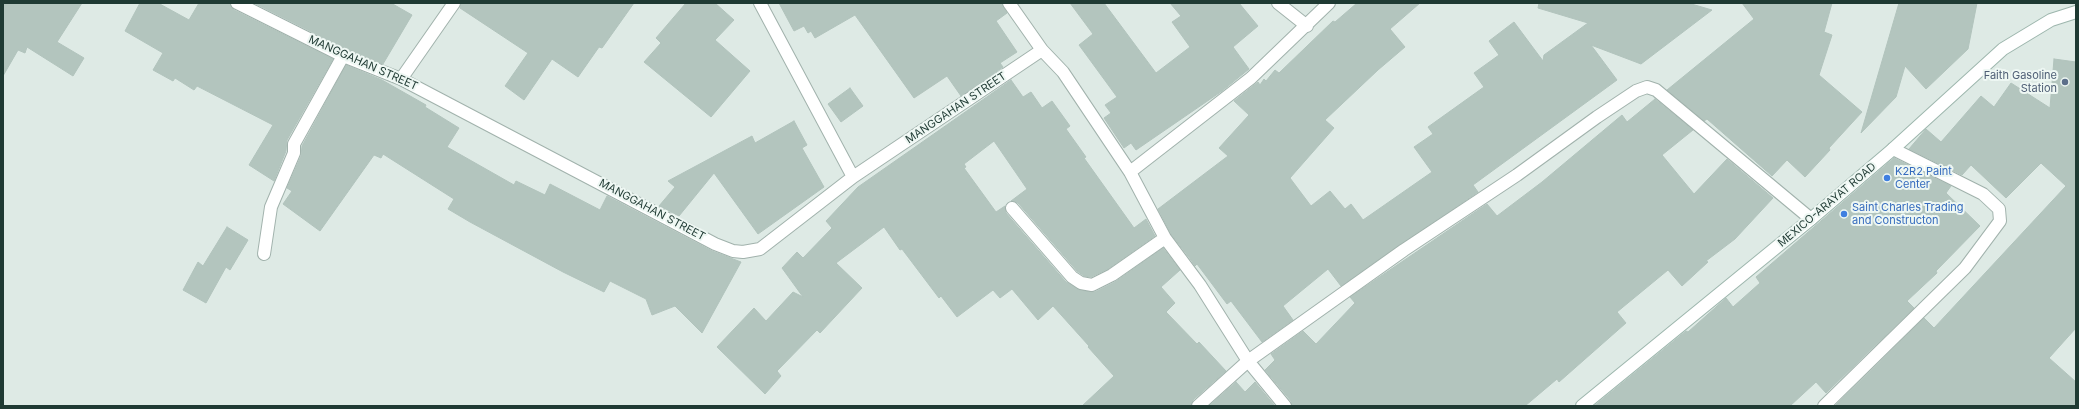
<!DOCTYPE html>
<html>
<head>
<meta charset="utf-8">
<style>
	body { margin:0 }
	#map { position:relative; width:2079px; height:409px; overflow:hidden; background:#deeae5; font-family:Inter,sans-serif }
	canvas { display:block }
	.frame { position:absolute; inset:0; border:4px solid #1f3a33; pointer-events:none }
</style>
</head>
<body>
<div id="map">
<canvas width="2079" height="409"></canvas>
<div class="frame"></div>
</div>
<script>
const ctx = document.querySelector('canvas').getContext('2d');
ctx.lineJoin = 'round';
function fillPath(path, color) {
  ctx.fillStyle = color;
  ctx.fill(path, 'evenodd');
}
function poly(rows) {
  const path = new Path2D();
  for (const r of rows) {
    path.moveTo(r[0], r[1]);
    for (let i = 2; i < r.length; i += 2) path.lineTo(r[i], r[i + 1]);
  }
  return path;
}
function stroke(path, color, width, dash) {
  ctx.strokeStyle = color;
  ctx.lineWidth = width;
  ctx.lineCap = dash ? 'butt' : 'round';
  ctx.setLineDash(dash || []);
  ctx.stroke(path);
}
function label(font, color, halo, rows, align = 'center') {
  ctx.font = font + ' Inter,sans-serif';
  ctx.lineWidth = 4;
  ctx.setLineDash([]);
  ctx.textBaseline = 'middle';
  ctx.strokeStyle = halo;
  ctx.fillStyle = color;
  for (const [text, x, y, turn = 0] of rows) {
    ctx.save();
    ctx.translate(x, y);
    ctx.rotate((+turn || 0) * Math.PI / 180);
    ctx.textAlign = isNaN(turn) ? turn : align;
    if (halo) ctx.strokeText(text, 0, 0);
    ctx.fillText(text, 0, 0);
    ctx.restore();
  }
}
const building = poly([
	[3,3,82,3,57,42,84,58,73,76,27,47,25,53,18,50,3,76,3,3],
	[140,3,158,3,189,20,199,3,230,3,234,10,333,59,287,140,286,151,274,181,249,165,273,125,197,86,194,90,175,78,173,81,153,70,163,53,125,31,140,3],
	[254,3,391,3,412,15,383,64,346,49,254,3],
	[461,3,634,3,602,48,599,47,578,77,552,59,524,100,505,86,528,53,460,8,461,3],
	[686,3,715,3,734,20,715,40,750,71,711,117,644,62,661,43,656,38,686,3],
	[779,3,1002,3,1007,13,996,21,1017,52,1000,63,1003,67,961,96,947,76,914,98,855,15,815,38,811,31,808,33,804,26,794,31,779,3],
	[1070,3,1104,3,1156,73,1190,47,1172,22,1181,16,1170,3,1239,3,1258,26,1233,47,1249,69,1222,91,1136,150,1131,143,1124,148,1104,118,1111,113,1105,105,1117,97,1079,45,1093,34,1070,3],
	[1357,3,1420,3,1390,29,1405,47,1378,70,1325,120,1334,128,1290,178,1311,206,1330,191,1345,209,1351,204,1363,220,1432,172,1414,147,1433,134,1428,127,1484,87,1474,73,1499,55,1489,41,1514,22,1543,61,1544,55,1588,23,1538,8,1539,3,1688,3,1712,10,1641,64,1591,45,1617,80,1473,185,1478,192,1341,286,1328,269,1283,306,1293,320,1262,342,1231,301,1227,304,1197,264,1195,266,1191,260,1171,234,1158,209,1228,156,1219,148,1249,115,1234,101,1258,82,1260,85,1264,79,1266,81,1275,70,1279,73,1333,21,1335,22,1357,3],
	[1742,3,1832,3,1824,32,1832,35,1819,75,1862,112,1829,148,1830,150,1805,177,1787,160,1772,176,1707,119,1704,121,1667,90,1754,19,1742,3],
	[1899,3,1977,3,1968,49,1926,89,1905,66,1896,97,1861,133,1899,3],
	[2054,59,2076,62,2076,328,2049,358,2076,382,2076,406,1837,406,1836,405,1924,318,1934,328,2066,186,2041,163,2006,198,1971,165,1962,175,1909,149,1926,129,1941,142,1981,96,1994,107,2011,83,2050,108,2054,59],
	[346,65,382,80,426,105,425,107,459,128,447,147,514,185,516,181,545,195,550,184,600,210,607,196,712,251,741,262,702,333,675,306,652,315,646,299,610,281,604,292,563,272,470,222,448,209,454,199,383,154,381,158,374,155,320,231,283,204,292,191,287,188,301,156,302,146,346,65],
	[1011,80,1023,97,1031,92,1042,108,1052,101,1070,126,1066,129,1086,157,1084,158,1134,228,1146,219,1155,236,1108,269,1091,277,1084,276,1077,271,1018,203,1011,201,1027,189,994,141,964,164,966,167,964,168,996,212,1005,206,1006,213,1066,282,1080,290,1095,292,1115,282,1163,248,1180,270,1161,287,1175,303,1166,312,1197,344,1199,342,1226,371,1193,400,1191,406,1082,406,1114,376,1088,347,1089,346,1053,306,1038,320,1012,289,1000,298,993,290,957,317,941,296,939,298,902,249,900,250,884,227,836,263,862,288,820,333,817,330,777,371,781,376,765,394,717,347,754,308,766,321,793,292,803,297,782,268,797,252,803,258,832,228,826,221,858,187,1011,80],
	[850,88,863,106,841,122,828,104,850,88],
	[1655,99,1693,130,1662,155,1694,194,1727,159,1773,198,1735,239,1706,261,1708,262,1682,286,1668,270,1617,312,1626,323,1559,382,1557,379,1525,406,1292,406,1291,401,1265,370,1275,360,1271,354,1303,331,1316,344,1355,303,1350,297,1487,204,1497,216,1542,182,1622,115,1627,122,1655,99],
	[794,121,807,145,802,148,824,187,758,234,714,173,679,216,659,206,675,187,668,181,752,136,755,143,794,121],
	[1894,158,1951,186,1946,193,1980,226,1936,271,1937,273,1907,301,1914,308,1826,393,1816,382,1790,406,1594,406,1686,331,1688,332,1726,298,1733,307,1760,283,1756,277,1894,158],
	[227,227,248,240,230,270,226,267,206,303,183,290,198,262,203,266,227,227],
	[1236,382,1245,392,1255,382,1275,406,1209,406,1236,382]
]);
fillPath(building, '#b3c5be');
stroke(building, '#b1c3bc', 1);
const lane = poly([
	[264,254,271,207,294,153,294,144,343,56]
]);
const street = poly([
	[237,3,343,56,401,79,715,244,733,251,743,252,760,249,853,177,1042,50],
	[760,3,853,177],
	[1009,3,1042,50,1063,72,1130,172,1165,238,1200,285,1248,361,1285,406],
	[1278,3,1307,26],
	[401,79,454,3],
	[1130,172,1251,78,1329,3],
	[1012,208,1072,277,1081,283,1092,285,1112,275,1165,238],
	[1198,406,1248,361,1404,250,1517,175,1597,117,1636,91,1647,87,1656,90,1811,219],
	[1824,406,1965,268,2000,221,1999,209,1983,194,1893,149]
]);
const secondary = poly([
	[1582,406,1811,219,1893,149,2003,49,2051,20,2076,12]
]);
stroke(lane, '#a1b2ac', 14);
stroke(street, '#a1b2ac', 14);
stroke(secondary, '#9db6ad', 14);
stroke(lane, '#fff', 12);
stroke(street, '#fff', 12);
stroke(secondary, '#fff', 12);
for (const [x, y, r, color] of [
	[2065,82,4,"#5c6f8a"],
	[1887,178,4,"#3f7fe0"],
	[1844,214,4,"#3f7fe0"]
]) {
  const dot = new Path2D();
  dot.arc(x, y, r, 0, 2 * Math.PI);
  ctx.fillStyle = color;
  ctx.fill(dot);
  stroke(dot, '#eef7f3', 1.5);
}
label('11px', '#1f3a33', '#eef7f3', [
	["MANGGAHAN STREET",363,63,24],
	["MANGGAHAN STREET",956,108,-34],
	["MEXICO-ARAYAT ROAD",1827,205,-40],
	["MANGGAHAN STREET",652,210,28]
]);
label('11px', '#4e5e75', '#eef7f3', [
	["Faith Gasoline",2057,76],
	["Station",2057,89]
], 'right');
label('11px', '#366cbe', '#eef7f3', [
	["K2R2 Paint",1895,172],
	["Center",1895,185],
	["Saint Charles Trading",1852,208],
	["and Constructon",1852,221]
], 'left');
</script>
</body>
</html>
